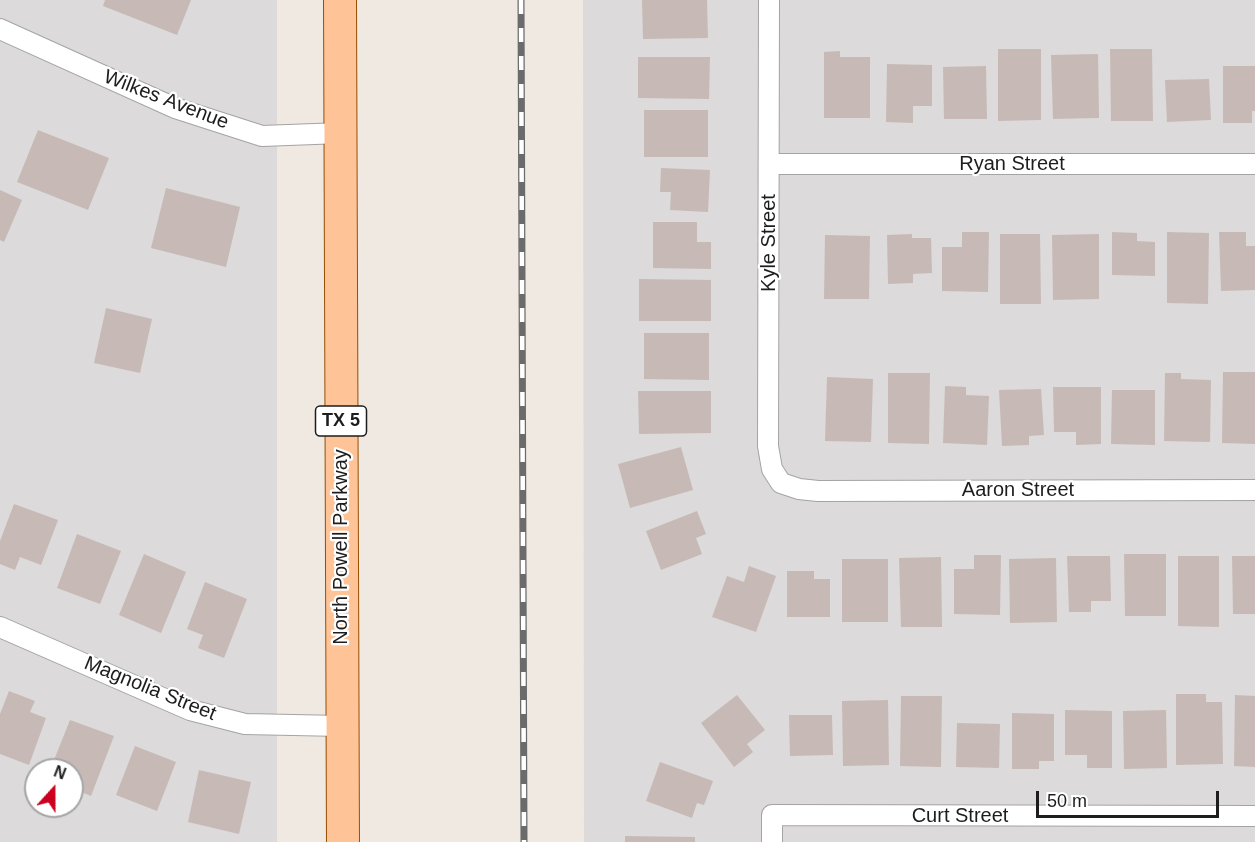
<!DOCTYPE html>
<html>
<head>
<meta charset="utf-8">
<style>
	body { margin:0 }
	#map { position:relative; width:1255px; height:842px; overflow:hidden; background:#efe9e2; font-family:Helvetica,sans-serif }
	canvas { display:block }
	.north { position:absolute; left:24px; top:758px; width:60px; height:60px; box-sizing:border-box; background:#fff; border:2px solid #a5a5a5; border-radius:50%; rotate:21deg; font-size:16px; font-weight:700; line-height:24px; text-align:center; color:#1d1d1d }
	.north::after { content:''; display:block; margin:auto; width:21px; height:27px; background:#cb001f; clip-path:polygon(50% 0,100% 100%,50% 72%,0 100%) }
	.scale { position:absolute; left:1036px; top:791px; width:183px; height:27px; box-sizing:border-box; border:3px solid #1d1d1d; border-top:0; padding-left:8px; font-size:18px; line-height:21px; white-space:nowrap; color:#1d1d1d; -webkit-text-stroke:4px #fff; paint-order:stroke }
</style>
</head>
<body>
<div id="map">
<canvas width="1255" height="842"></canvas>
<div class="north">N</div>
<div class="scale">50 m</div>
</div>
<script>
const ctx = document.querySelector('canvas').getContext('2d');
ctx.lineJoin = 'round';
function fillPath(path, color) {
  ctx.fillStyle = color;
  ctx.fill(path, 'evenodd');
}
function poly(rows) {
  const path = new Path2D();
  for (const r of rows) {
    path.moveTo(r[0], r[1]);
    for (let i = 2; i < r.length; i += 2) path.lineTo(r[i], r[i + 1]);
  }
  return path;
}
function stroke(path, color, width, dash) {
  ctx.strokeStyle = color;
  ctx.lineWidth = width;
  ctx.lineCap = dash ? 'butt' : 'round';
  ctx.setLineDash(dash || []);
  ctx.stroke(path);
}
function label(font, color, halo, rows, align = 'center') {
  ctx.font = font + ' Helvetica,sans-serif';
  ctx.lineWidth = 4.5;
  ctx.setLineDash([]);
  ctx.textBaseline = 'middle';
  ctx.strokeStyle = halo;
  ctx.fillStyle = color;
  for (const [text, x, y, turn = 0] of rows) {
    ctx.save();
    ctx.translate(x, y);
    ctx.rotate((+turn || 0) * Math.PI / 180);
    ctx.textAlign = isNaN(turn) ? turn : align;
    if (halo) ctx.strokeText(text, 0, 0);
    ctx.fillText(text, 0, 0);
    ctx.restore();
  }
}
fillPath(poly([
	[0,0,277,0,277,842,0,842],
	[36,770,72,770,72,806,36,806],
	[583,0,1255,0,1255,842,584,842]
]), '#dcdada');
fillPath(poly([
	[105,0,191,0,177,35,103,6],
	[642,0,707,0,708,38,643,39],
	[998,49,1041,49,1041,120,998,121],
	[1110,49,1152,49,1153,121,1111,121],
	[840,51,840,57,870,57,870,118,824,118,824,52],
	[1098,54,1099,118,1053,119,1051,55],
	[638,57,710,57,709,99,638,98],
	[887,64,932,65,932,106,913,106,913,123,886,122],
	[986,66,987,119,944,119,943,67],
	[1223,66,1255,66,1255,111,1252,111,1252,123,1223,123],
	[1209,79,1211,120,1167,122,1165,80],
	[644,110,708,110,708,157,644,157],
	[38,130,109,158,88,210,17,182],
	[661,168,710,170,708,212,670,210,671,192,660,192],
	[166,188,240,207,226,267,151,248],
	[0,190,22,200,4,242,0,240],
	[653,222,697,222,697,242,711,242,711,269,653,268],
	[962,232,989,232,988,292,942,291,942,247,962,247],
	[1112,232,1137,233,1137,241,1155,242,1155,276,1112,275],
	[1167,232,1209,233,1208,304,1167,303],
	[1219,232,1246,232,1246,246,1255,246,1255,290,1221,291],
	[912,234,912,238,931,238,932,273,913,274,913,283,888,284,887,235],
	[1000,234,1040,234,1041,304,1000,304],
	[1099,234,1099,299,1053,300,1052,235],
	[825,235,870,236,869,299,824,299],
	[639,279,711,280,711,321,639,321],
	[106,308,152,319,140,373,94,363],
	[644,333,709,333,709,380,644,379],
	[1223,372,1255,372,1255,444,1222,443],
	[888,373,930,373,929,444,888,443],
	[1165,373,1181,373,1181,379,1211,380,1210,442,1164,441],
	[827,377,873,379,871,442,825,441],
	[945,386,966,387,966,395,989,396,987,445,943,443],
	[1053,387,1101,387,1101,444,1076,445,1076,432,1054,432],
	[1041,389,1044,435,1029,436,1029,445,1002,446,999,390],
	[1112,390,1155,390,1155,445,1111,444],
	[638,391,711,391,711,433,639,434],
	[681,447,693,490,630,508,618,464],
	[14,504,58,520,41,565,20,557,15,570,0,564,0,541],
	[697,511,706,534,696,538,702,554,661,570,646,531],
	[77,534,121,551,100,604,57,588],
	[144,554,186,572,161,633,119,615],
	[1124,554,1166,554,1166,616,1125,616],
	[974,555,1001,555,1000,615,954,614,954,569,974,569],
	[1067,556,1110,556,1111,601,1091,601,1091,612,1069,612],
	[1178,556,1219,556,1219,627,1178,626],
	[1232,556,1255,556,1255,614,1233,614],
	[941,557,942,627,901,627,899,558],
	[1056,558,1057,622,1010,623,1009,559],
	[842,559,888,559,888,622,842,622],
	[749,566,776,576,756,632,712,617,727,576,744,582],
	[787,571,814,571,814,579,830,579,830,617,787,617],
	[205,582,247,599,224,658,198,648,203,635,187,629],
	[9,691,35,701,30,712,46,718,29,765,0,754,0,714],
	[1176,694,1206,694,1206,702,1222,702,1223,764,1176,765],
	[737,695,765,730,747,744,753,752,734,767,701,723],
	[1235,695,1255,696,1255,767,1234,766],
	[901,696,942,696,941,767,900,766],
	[888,700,889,765,843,766,842,701],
	[1065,710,1112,711,1112,768,1087,768,1087,755,1065,755],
	[1166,710,1167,768,1124,769,1123,711],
	[1012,713,1054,714,1054,761,1039,761,1039,769,1012,769],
	[789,715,832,715,833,755,790,756],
	[70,720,114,736,91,796,72,788,72,770,50,770],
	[957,723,1000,724,999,768,956,767],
	[135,746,176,762,157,811,116,795],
	[660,762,713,781,704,805,697,803,692,818,646,801],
	[199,770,251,782,239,834,188,822],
	[625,836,695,837,695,842,625,842]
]), '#c7bab6');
const minor = poly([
	[769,0,768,446,772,469,781,483,799,489,818,491,1255,490],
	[0,29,175,108,262,136,341,133],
	[769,164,1255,164],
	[0,627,190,710,245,724,341,726],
	[772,842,772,815,1255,816]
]);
const primary = poly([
	[340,0,343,842]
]);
stroke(minor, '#a4a4a4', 22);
stroke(primary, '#974e00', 34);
stroke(minor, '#fff', 20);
stroke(primary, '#ffc398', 32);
const rail = poly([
	[521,0,524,842]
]);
stroke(rail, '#6b6b6b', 7);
stroke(rail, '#fff', 4.5, [14]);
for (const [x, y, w] of [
	[341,421,51]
]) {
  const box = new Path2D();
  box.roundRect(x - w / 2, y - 15, w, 30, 4.5);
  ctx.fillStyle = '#fff';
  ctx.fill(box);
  stroke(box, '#1d1d1d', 1.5);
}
label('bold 18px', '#1d1d1d', null, [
	["TX 5",341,421]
]);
label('20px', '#1d1d1d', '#fff', [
	["Wilkes Avenue",166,100,21],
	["Ryan Street",1012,164],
	["Kyle Street",769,243,-90],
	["Aaron Street",1018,490],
	["North Powell Parkway",341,547,-90],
	["Magnolia Street",150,689,22],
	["Curt Street",960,816]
]);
</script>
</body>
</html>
